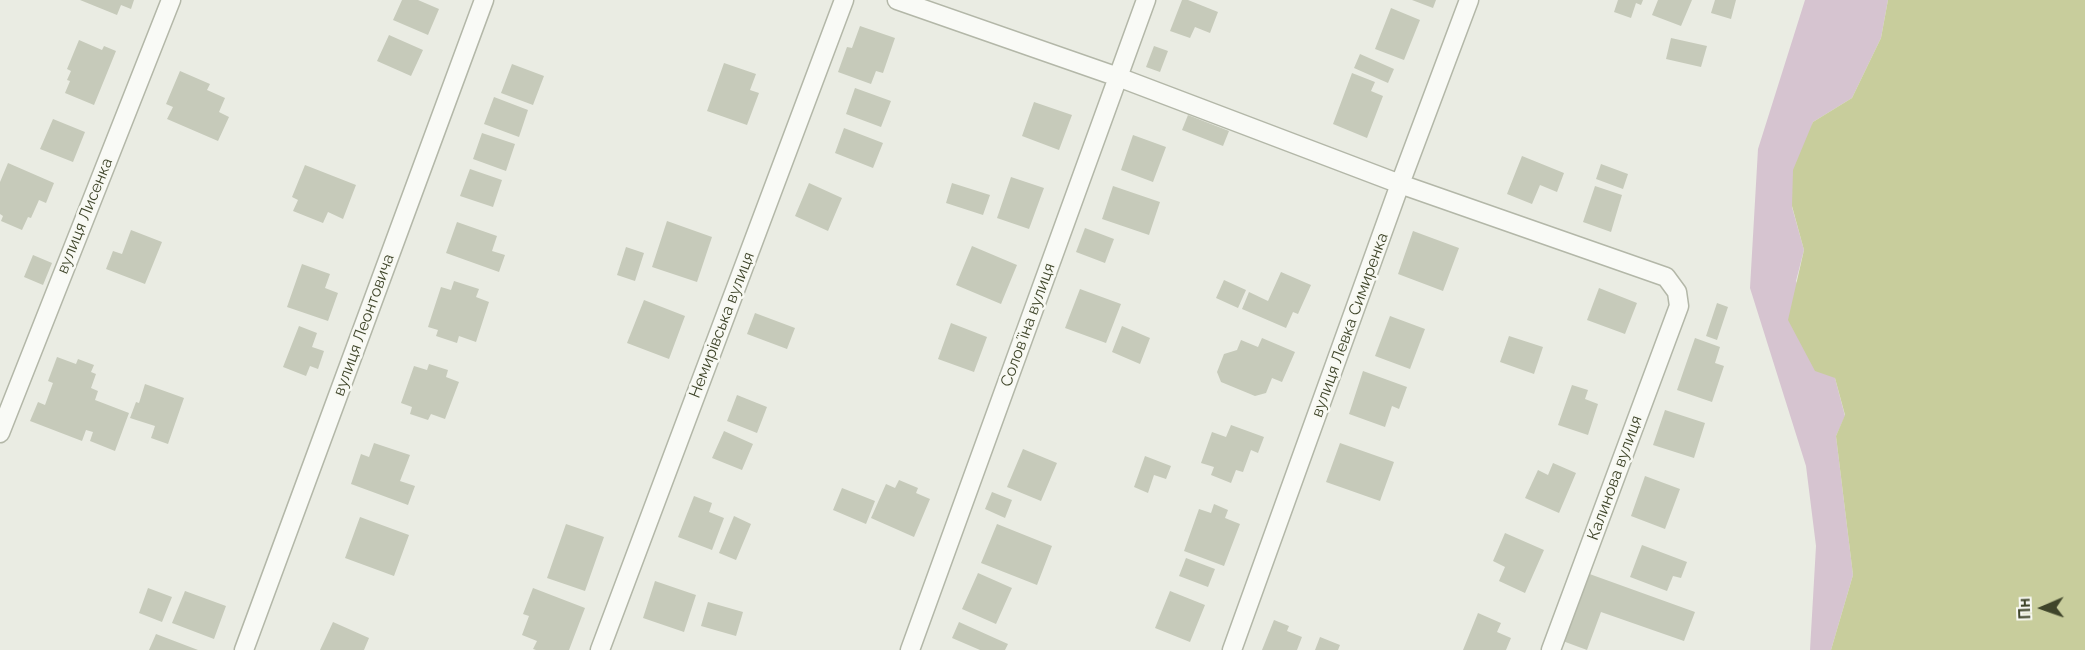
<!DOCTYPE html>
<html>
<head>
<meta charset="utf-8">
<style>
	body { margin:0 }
	#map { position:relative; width:2085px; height:650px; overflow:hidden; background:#eaece3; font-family:Raleway,sans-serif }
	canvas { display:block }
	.north { position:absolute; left:2013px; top:578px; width:60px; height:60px; -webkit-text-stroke:4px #f8f9f3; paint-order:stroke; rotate:268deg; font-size:16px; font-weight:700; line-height:24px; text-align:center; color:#3f452a }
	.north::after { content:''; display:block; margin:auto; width:21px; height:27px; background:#3f452a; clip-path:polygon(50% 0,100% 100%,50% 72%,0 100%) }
</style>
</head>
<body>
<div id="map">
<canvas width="2085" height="650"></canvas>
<div class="north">Пн</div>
</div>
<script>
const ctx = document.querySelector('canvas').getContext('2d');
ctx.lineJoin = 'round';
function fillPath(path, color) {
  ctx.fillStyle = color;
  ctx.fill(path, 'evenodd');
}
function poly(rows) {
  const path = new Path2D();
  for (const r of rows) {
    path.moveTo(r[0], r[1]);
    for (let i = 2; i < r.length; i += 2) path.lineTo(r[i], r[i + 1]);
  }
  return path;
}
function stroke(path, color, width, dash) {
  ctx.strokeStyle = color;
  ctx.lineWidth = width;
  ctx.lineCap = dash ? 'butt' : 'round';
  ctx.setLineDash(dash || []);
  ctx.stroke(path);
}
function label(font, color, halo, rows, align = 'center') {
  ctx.font = font + ' Raleway,sans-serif';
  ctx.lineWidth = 5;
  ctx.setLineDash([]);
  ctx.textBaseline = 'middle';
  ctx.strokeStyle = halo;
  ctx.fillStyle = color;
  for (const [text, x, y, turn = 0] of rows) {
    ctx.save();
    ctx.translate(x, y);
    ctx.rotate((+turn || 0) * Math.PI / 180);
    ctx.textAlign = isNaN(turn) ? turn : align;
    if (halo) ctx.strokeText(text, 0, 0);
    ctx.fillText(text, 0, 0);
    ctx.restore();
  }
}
fillPath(poly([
	[1805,0,1888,0,1881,38,1852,98,1813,122,1792,207,1804,250,1796,281,1835,378,1845,416,1836,436,1853,575,1831,650,1810,650,1816,546,1806,466,1750,288,1758,149]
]), '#d6c4d0');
fillPath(poly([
	[1888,0,2085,0,2085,650,1831,650,1853,575,1836,436,1845,415,1835,378,1815,371,1788,320,1804,250,1792,206,1793,170,1813,122,1852,98,1881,38]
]), '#c8cd9c');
fillPath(poly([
	[80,0,134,0,131,9,121,5,117,15],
	[402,0,418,0,439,9,428,35,393,20],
	[1182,0,1188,0,1218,12,1210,33,1195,27,1190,38,1170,31],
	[1412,0,1436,0,1433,8],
	[1618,0,1643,0,1641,5,1636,3,1631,18,1614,12],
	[1658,0,1692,0,1681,26,1652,15],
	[1715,0,1736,0,1731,19,1711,13],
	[1391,8,1420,20,1404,60,1375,49],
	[860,26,895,38,883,73,876,71,871,84,838,72,847,47,852,48],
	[389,35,423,50,411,76,377,61],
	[1671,38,1707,46,1701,67,1666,59],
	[79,40,102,50,104,46,116,51,94,105,65,93,70,81,67,80,71,71,67,69],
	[1154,46,1168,51,1160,72,1146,67],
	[1360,54,1394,69,1388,83,1354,68],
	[724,63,756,74,750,90,759,93,747,125,707,111],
	[512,64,544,76,533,105,501,93],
	[180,71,210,84,207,90,225,98,219,112,229,117,218,141,167,119,173,107,166,104],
	[1352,73,1375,82,1371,91,1383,96,1367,138,1333,124],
	[855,88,891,101,881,127,846,114],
	[494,97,528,110,519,137,484,124],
	[1034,102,1072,115,1059,150,1022,136],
	[1188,115,1229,131,1223,146,1182,130],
	[53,119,85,132,73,162,40,149],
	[844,128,883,143,873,168,835,153],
	[482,133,515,144,506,171,473,159],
	[1133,135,1166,147,1153,182,1121,170],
	[1522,156,1564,173,1557,192,1540,185,1532,204,1507,194],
	[8,163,54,183,46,203,39,200,31,218,28,217,22,230,1,221,3,216,0,214,0,182],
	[1601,164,1628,174,1623,189,1596,179],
	[305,165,356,185,343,219,328,212,323,223,293,211,298,200,292,197],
	[470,169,502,180,493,207,460,196],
	[1011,177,1044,188,1029,229,997,218],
	[809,183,842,198,828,231,795,216],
	[952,183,990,195,983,215,946,203],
	[1113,186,1160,202,1149,235,1102,219],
	[1595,186,1622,195,1611,232,1583,222],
	[667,221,712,237,697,282,652,267],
	[457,222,497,236,492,251,505,255,499,272,446,253],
	[1085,228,1114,239,1105,263,1076,252],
	[131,230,162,242,145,284,106,269,113,251,122,254],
	[1413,231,1459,248,1443,291,1398,274],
	[972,246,1017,265,1001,304,956,285],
	[626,247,644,253,635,281,617,275],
	[33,255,52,263,43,285,24,277],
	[302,264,330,274,325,288,338,293,328,321,287,307],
	[1281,272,1311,285,1298,314,1293,312,1286,328,1242,309,1249,292,1268,301],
	[1224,280,1246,290,1238,308,1216,298],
	[454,281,479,289,476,297,489,302,476,342,459,336,457,343,436,336,438,330,428,327,441,287,451,290],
	[1599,288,1637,303,1625,334,1587,320],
	[1080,289,1121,304,1106,343,1065,328],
	[644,300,685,316,669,359,627,343],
	[1717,303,1728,307,1717,340,1706,336],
	[755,313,795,328,787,349,747,334],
	[1390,316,1425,329,1410,369,1375,356],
	[951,323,987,337,974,372,938,359],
	[299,326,317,333,312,347,324,351,318,369,310,366,306,376,283,367],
	[1122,326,1150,338,1140,364,1112,352],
	[1509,336,1543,347,1534,374,1500,362],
	[1262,338,1295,352,1282,382,1272,378,1266,393,1255,396,1221,382,1217,372,1224,354,1237,350,1241,340,1258,347],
	[1695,338,1720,347,1715,363,1724,366,1712,402,1677,390],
	[57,357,76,364,78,359,94,365,91,372,96,374,91,388,98,391,95,400,129,413,115,451,90,441,93,432,86,430,82,441,30,421,38,402,45,405,53,383,48,381],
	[429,364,448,370,446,377,459,382,445,419,431,414,428,420,410,414,412,407,401,403,414,366,427,370],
	[1363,371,1407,387,1399,409,1392,406,1385,427,1349,414],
	[145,384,184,398,168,444,151,438,155,426,130,418,136,402,139,403],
	[1572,385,1588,390,1585,399,1598,404,1588,435,1558,425],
	[737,395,767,407,757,433,727,421],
	[1665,410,1705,423,1694,458,1653,445],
	[1231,425,1264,437,1258,453,1251,450,1243,472,1236,470,1231,483,1211,475,1214,467,1201,463,1212,432,1226,437],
	[724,431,753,444,742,470,712,458],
	[374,443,410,455,400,481,415,486,408,505,351,484,361,454,369,457],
	[1340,443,1394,462,1380,501,1326,482],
	[1023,449,1057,463,1041,501,1007,487],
	[1145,456,1171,466,1166,479,1154,475,1148,493,1134,487],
	[1553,463,1576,473,1559,513,1525,498,1538,470,1548,475],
	[1645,476,1680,489,1665,529,1631,516],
	[899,480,918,488,916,493,930,499,914,537,871,518,886,484,895,488],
	[842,488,875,501,866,524,833,510],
	[992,492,1012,500,1005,518,985,509],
	[694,496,712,503,709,512,724,518,712,550,678,537],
	[1214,504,1228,510,1225,518,1240,524,1224,566,1184,551,1199,509,1211,513],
	[734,516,751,524,736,560,719,553],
	[360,517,409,535,394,576,345,558],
	[566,524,604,537,585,591,547,578],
	[997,524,1052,546,1037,585,981,563],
	[1505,533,1544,550,1525,593,1499,581,1505,567,1493,561],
	[1642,545,1687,562,1681,578,1673,576,1667,591,1630,577],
	[1186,558,1215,569,1208,587,1179,576],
	[1584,572,1695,612,1684,641,1601,612,1587,650,1560,640],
	[978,573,1012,588,996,624,962,609],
	[655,581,696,595,684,632,643,618],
	[148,588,172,597,162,622,139,613],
	[533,588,585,608,569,650,536,650,533,649,537,641,522,635,529,616,523,614],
	[185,591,226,606,214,639,172,623],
	[1170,591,1205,605,1190,642,1155,628],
	[708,602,743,612,736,636,701,626],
	[1478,613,1501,623,1497,632,1511,638,1506,650,1463,650],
	[1274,620,1289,626,1287,631,1302,637,1297,650,1262,650],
	[333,622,369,638,364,650,320,650],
	[959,622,1008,644,1005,650,980,650,952,638],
	[156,634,198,650,149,650],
	[1320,637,1340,645,1338,650,1315,650]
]), '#c6caba');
const minor = poly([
	[897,0,1118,77,1400,184,1666,277,1677,292,1679,306,1551,650],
	[0,433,171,0],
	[244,650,484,0],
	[600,650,844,0],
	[910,650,1146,0],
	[1232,650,1400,184,1469,0]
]);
stroke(minor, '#b3b7a8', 21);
stroke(minor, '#f9faf6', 18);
label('16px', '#3f452a', '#f8f9f3', [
	["вулиця Лисенка",85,216,-68],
	["вулиця Леонтовича",364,325,-70],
	["Немирівська вулиця",722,325,-69],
	["Соловʼїна вулиця",1028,325,-70],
	["вулиця Левка Симиренка",1350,325,-70],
	["Калинова вулиця",1615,478,-70]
]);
</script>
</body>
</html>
